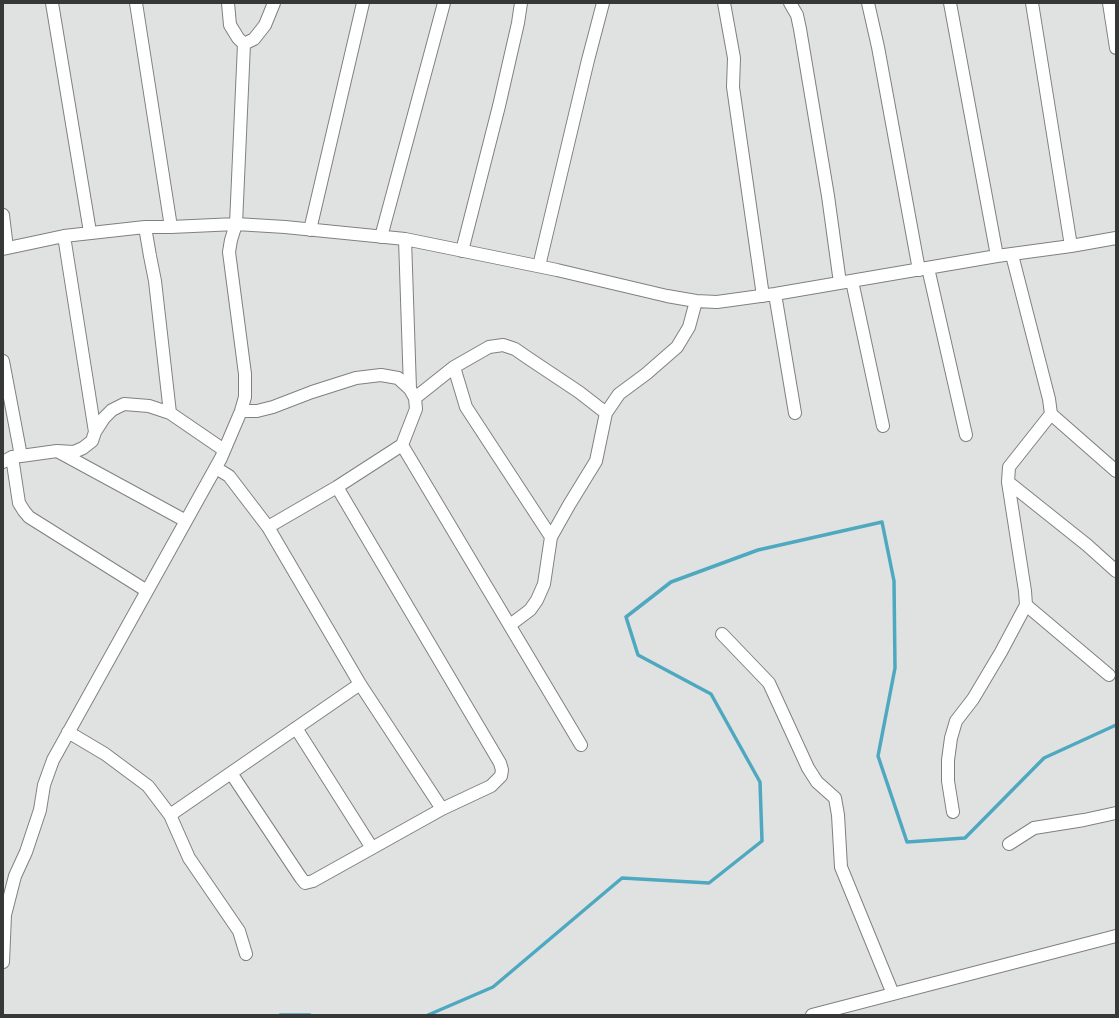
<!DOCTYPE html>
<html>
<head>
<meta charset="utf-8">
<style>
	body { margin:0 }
	#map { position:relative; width:1119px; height:1018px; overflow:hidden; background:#e0e2e2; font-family:Figtree,sans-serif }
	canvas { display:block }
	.frame { position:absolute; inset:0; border:4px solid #363737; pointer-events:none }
</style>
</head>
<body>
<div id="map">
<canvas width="1119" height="1018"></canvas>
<div class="frame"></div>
</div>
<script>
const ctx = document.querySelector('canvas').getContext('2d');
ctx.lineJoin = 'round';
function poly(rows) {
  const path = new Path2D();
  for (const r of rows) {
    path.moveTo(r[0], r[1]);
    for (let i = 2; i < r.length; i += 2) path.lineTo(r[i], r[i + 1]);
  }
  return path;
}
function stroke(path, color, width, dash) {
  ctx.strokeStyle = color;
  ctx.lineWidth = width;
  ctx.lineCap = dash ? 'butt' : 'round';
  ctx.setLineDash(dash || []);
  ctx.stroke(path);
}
stroke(poly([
	[280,1015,310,1015],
	[428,1015,493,987,622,878,709,883,762,841,760,782,711,694,638,655,626,617,671,582,758,550,882,522,894,581,895,668,878,756,907,842,965,838,1044,758,1116,725]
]), '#4ea9c0', 3.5);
const minor = poly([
	[52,3,90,232],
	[136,3,171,227],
	[724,3,734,58,733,87,763,296],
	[790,3,797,15,800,29,828,196,840,283],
	[868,3,878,47,919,270],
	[950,3,997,256],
	[1032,3,1071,246],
	[1109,3,1116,48],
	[244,44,254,39,265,25,274,3],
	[3,215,7,248],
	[145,227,150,256,155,281,170,413],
	[310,230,363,3],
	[64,236,95,432],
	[381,237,444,3],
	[405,239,410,389],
	[3,249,64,236,145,227,171,227,236,224,285,227,405,239,557,270,667,296,696,301,717,302,775,294,997,256,1071,246,1116,238],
	[462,251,499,106,518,23,521,3],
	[539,266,588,60,603,3],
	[928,268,966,435],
	[852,281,883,426],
	[775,294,795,413],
	[3,361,21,456],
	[454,367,466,407,551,537],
	[415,398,454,367,489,347,503,345,515,349,528,358,579,392,606,413],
	[241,411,257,411,273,407,312,392,356,378,381,375,398,378,410,389,415,398,416,409,402,445,581,745],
	[1051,414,1116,471],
	[59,452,186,521],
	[12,457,19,503,24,511,29,517,147,591],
	[3,462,12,457,21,456,57,451,74,452,83,448,92,441,95,432,104,418,112,410,124,404,149,406,170,413,224,450],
	[216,468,229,476,268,527,360,684,442,809],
	[1008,482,1087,545,1116,571],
	[268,527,337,487,402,445],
	[1026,605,1109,675],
	[510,625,530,610,537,600,544,584,551,537,569,505,596,461,606,413,619,394,646,374,677,347,689,327,696,301],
	[722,634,769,683,808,768,817,782,835,798,838,815,841,867,893,994],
	[296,728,372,848],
	[68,732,105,754,148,786,170,815,189,858,239,931,246,954],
	[231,773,301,878,305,883,313,881,442,809,491,786,501,776,502,770,500,763,337,487],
	[953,812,948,781,948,760,951,738,956,721,973,699,1001,652,1026,605,1025,591,1008,482,1009,467,1051,414,1049,399,1012,255],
	[170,815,360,684],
	[1009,844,1034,828,1084,820,1116,813],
	[3,962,5,915,15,876,26,852,40,810,44,785,53,760,221,458,241,411,245,397,245,374,229,252,231,240,236,224,244,44,238,38,230,25,228,3],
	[812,1015,1116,936]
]);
stroke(minor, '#7f8080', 14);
stroke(minor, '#fff', 12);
</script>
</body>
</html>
